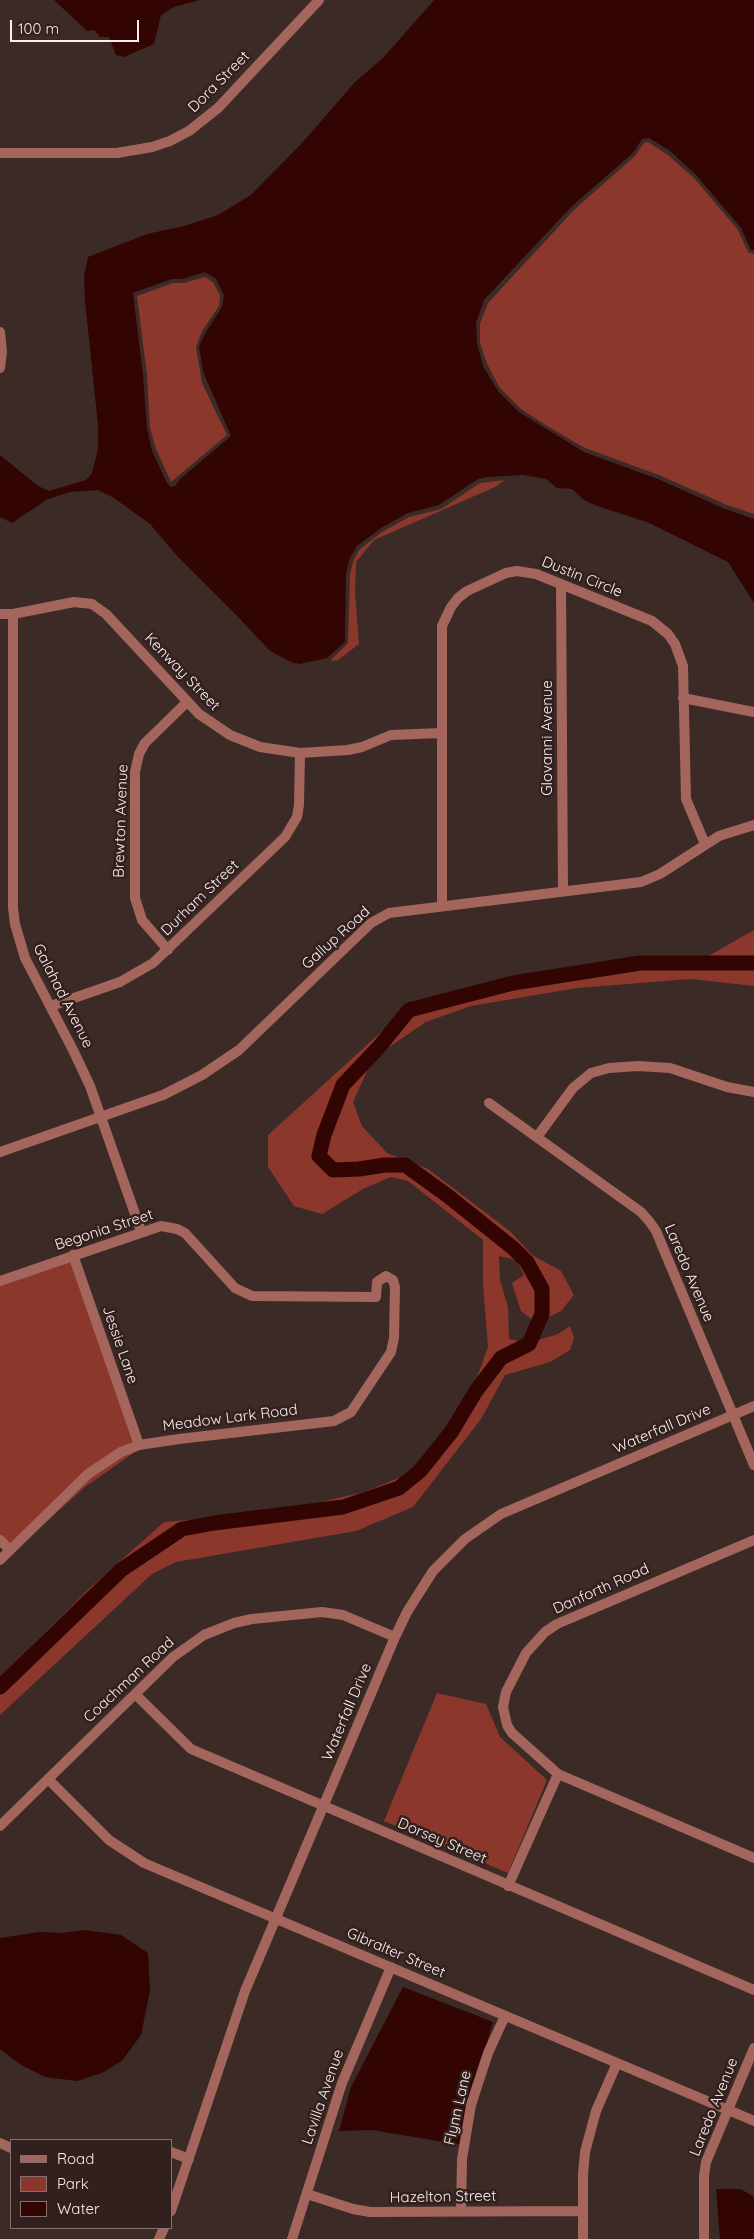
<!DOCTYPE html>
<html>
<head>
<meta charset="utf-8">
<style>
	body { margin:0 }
	#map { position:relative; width:754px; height:2239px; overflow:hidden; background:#3c2a27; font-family:Quicksand,sans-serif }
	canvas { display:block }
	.legend { position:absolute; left:10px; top:2139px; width:162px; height:90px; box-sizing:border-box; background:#31201d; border:1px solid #81726f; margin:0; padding:6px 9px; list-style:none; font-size:15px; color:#faedeb }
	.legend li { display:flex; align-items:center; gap:10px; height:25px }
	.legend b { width:25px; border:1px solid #81726f }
	.scale { position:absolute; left:10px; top:20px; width:129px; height:22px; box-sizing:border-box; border:2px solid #faedeb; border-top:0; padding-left:6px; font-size:15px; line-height:18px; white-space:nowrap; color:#faedeb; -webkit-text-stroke:4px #31201d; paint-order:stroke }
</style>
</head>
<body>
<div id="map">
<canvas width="754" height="2239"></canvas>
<ul class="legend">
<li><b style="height:6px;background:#a4665c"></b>Road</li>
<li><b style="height:14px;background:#8b372c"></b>Park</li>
<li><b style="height:14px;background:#320503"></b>Water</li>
</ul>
<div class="scale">100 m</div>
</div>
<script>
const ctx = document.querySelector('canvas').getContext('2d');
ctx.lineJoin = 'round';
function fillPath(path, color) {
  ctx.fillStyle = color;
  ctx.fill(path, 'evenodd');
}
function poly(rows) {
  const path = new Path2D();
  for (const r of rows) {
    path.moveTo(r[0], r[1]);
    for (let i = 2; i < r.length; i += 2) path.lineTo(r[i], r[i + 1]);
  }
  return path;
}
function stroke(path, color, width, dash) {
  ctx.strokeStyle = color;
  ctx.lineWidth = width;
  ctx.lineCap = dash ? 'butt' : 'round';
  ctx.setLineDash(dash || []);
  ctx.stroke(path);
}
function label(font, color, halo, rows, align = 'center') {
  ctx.font = font + ' Quicksand,sans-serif';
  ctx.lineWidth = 5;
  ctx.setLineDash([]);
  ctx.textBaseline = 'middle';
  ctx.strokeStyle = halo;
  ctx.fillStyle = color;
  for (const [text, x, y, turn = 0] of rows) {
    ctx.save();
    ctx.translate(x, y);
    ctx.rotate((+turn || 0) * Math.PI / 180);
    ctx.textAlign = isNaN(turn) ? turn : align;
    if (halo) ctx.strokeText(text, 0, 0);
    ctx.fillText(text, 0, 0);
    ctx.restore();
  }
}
fillPath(poly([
	[648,142,668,155,694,178,738,230,748,252,754,254,754,514,727,505,659,475,585,448,547,426,521,409,500,388,487,364,480,343,480,324,488,303,575,209,635,156,644,143],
	[205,277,213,282,220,295,219,306,202,331,196,347,202,383,227,435,171,482,156,449,150,428,147,375,137,296,173,283,184,283],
	[505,480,495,487,374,540,356,562,355,592,359,644,338,660,330,661,348,643,350,574,354,559,360,549,382,532,409,517,441,509,480,483],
	[754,930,754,986,691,979,577,988,471,1006,426,1022,373,1058,353,1102,362,1126,387,1153,428,1169,511,1232,532,1255,561,1271,574,1295,561,1311,537,1323,521,1311,512,1283,524,1275,516,1260,499,1256,500,1280,508,1307,509,1339,529,1343,558,1334,570,1326,574,1338,570,1350,550,1362,505,1375,481,1419,413,1507,356,1531,176,1562,152,1574,0,1715,0,1677,91,1587,164,1522,274,1513,364,1492,416,1471,465,1411,488,1347,483,1284,483,1240,408,1181,391,1177,363,1189,322,1214,294,1206,268,1167,268,1135,414,1002,450,992,558,976,703,959],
	[74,1249,142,1447,85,1487,13,1552,0,1538,0,1285],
	[437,1693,486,1704,500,1737,547,1780,508,1873,384,1821]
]), '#8b372c');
fillPath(poly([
	[54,0,200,0,174,7,161,15,154,44,124,57,116,55,109,37,100,37,94,30,87,31],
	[434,0,754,0,754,250,751,250,741,228,696,175,670,151,649,138,642,139,633,153,572,206,484,300,476,323,477,343,483,366,498,391,519,412,584,452,658,479,725,509,754,519,754,603,728,562,647,522,597,506,584,500,572,489,557,488,546,479,523,475,487,477,478,479,439,505,408,513,381,528,357,546,350,558,346,573,345,642,327,658,300,664,293,663,270,651,239,618,177,556,150,524,114,498,98,490,70,492,48,499,12,523,0,517,0,455,38,486,49,491,86,480,92,473,98,449,98,425,85,301,84,276,88,257,147,234,184,226,218,215,251,195,302,143,355,82,383,58],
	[205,272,216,279,224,295,222,307,206,332,199,346,203,372,231,436,180,479,175,486,171,487,167,483,152,451,147,428,143,375,133,293,172,279,183,279],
	[85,1930,121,1935,148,1953,150,1991,141,2035,122,2061,102,2073,77,2081,45,2077,21,2065,0,2049,0,1938,39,1932,61,1933],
	[403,1987,493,2022,481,2061,462,2145,372,2130,339,2131,351,2087],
	[716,2189,741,2189,754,2197,754,2239,720,2239]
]), '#320503');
stroke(poly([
	[0,1687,121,1570,182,1529,214,1523,343,1507,399,1488,420,1471,452,1431,476,1391,501,1358,529,1344,542,1314,542,1289,527,1262,513,1248,448,1196,405,1165,385,1165,359,1169,333,1170,319,1156,324,1135,343,1085,379,1047,409,1010,513,983,640,963,754,963]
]), '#320503', 15);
stroke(poly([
	[0,153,117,153,152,147,170,141,189,131,218,108,319,0],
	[0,332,2,352,0,368],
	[561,584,563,891],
	[0,614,13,614,74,602,92,604,106,614,199,714,230,735,260,747,300,753,348,750,362,747,391,735,441,733],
	[13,614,13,908,15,924,25,958,73,1050,90,1086,141,1231],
	[683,698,754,712],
	[442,905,442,626,451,607,458,598,467,591,506,573,517,571,536,574,652,621,668,634,675,644,683,666,686,799,705,844],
	[168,950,142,920,135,898,135,772,139,754,145,743,187,702],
	[51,1006,120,982,153,963,285,837,297,817,299,805,300,753],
	[489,1103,641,1212,649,1221,656,1231,754,1465],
	[537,1137,573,1088,591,1073,609,1068,638,1066,670,1068,727,1087,754,1092],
	[0,1152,163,1095,202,1075,239,1050,371,923,389,913,641,882,660,874,719,836,754,825],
	[73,1255,139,1445],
	[0,1281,161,1226,177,1229,185,1233,235,1288,252,1296,376,1297,377,1282,386,1276,393,1280,395,1287,394,1338,391,1352,351,1412,334,1421,179,1439,139,1445,121,1452,88,1474,0,1560],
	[0,1540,10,1550],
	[754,1540,557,1624,545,1632,526,1653,506,1692,503,1707,507,1725,512,1733,558,1774,754,1858],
	[135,1694,191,1749,754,1990],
	[48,1779,109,1840,144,1863,754,2121],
	[0,1826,173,1657,204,1635,234,1623,252,1619,322,1612,343,1615,395,1637],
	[508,1886,558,1774],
	[0,2143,11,2148],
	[171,2152,189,2159],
	[307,2194,353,2209,370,2212,583,2211],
	[171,2211,245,1991,395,1637,407,1612,433,1571,465,1539,501,1514,754,1406],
	[461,2212,462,2159,471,2105,488,2053,505,2016],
	[159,2239,164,2228],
	[292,2239,342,2083,391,1967],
	[583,2239,583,2174,585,2152,596,2111,617,2063],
	[704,2239,704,2176,706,2162,754,2048]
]), '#a4665c', 10);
label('15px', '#faedeb', '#31201d', [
	["Dora Street",219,82,-45],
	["Dustin Circle",582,577,22],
	["Kenway Street",182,672,46],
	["Glovanni Avenue",547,738,-90],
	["Brewton Avenue",121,821,-88],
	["Durham Street",200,898,-44],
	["Gallup Road",336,938,-42],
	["Galahad Avenue",63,996,63],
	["Begonia Street",104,1230,-18],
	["Laredo Avenue",689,1273,67],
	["Jessie Lane",120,1345,71],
	["Meadow Lark Road",230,1418,-7],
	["Waterfall Drive",662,1429,-23],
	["Danforth Road",601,1589,-24],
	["Coachman Road",129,1680,-43],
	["Waterfall Drive",347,1712,-67],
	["Dorsey Street",442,1841,23],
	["Gibralter Street",396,1953,23],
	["Lavilla Avenue",323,2097,-71],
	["Laredo Avenue",714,2107,-68],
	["Flynn Lane",458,2108,-77],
	["Hazelton Street",443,2197,-1]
]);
</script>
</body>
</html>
